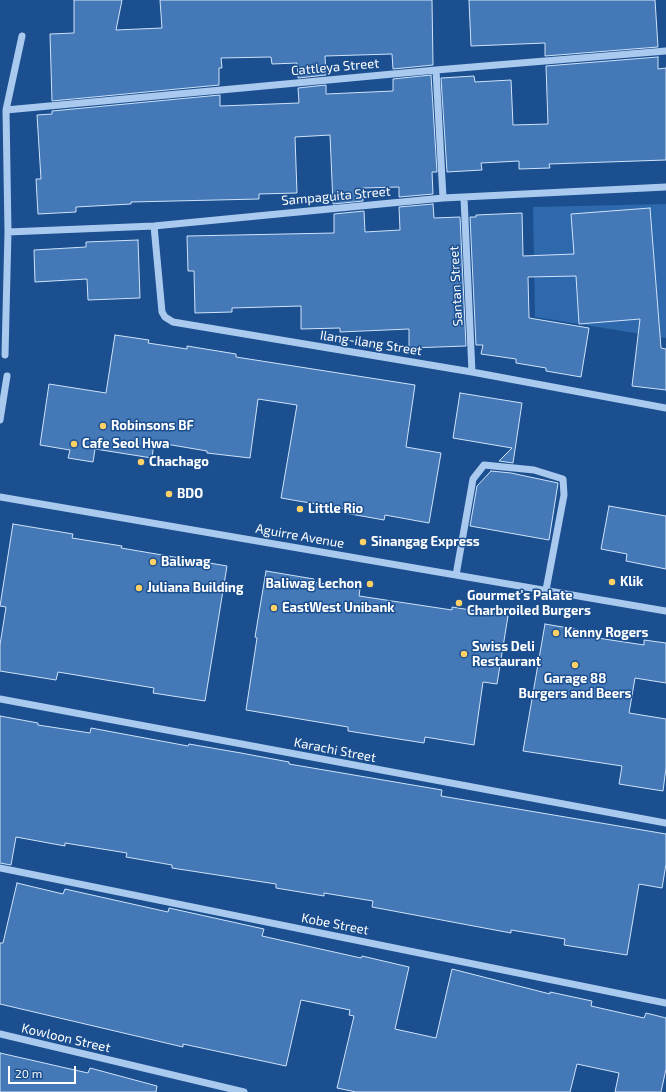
<!DOCTYPE html>
<html>
<head>
<meta charset="utf-8">
<style>
	body { margin:0 }
	#map { position:relative; width:666px; height:1092px; overflow:hidden; background:#1b4f8f; font-family:"Exo 2",sans-serif }
	canvas { display:block }
	.scale { position:absolute; left:8px; top:1066px; width:68px; height:18px; box-sizing:border-box; border:2px solid #fff; border-top:0; padding-left:5px; font-size:12px; line-height:14px; white-space:nowrap; color:#fff; -webkit-text-stroke:3px #1b4f8f; paint-order:stroke }
</style>
</head>
<body>
<div id="map">
<canvas width="666" height="1092"></canvas>
<div class="scale">20 m</div>
</div>
<script>
const ctx = document.querySelector('canvas').getContext('2d');
ctx.lineJoin = 'round';
function fillPath(path, color) {
  ctx.fillStyle = color;
  ctx.fill(path, 'evenodd');
}
function poly(rows) {
  const path = new Path2D();
  for (const r of rows) {
    path.moveTo(r[0], r[1]);
    for (let i = 2; i < r.length; i += 2) path.lineTo(r[i], r[i + 1]);
  }
  return path;
}
function stroke(path, color, width, dash) {
  ctx.strokeStyle = color;
  ctx.lineWidth = width;
  ctx.lineCap = dash ? 'butt' : 'round';
  ctx.setLineDash(dash || []);
  ctx.stroke(path);
}
function label(font, color, halo, rows, align = 'center') {
  ctx.font = font + ' "Exo 2",sans-serif';
  ctx.lineWidth = 3;
  ctx.setLineDash([]);
  ctx.textBaseline = 'middle';
  ctx.strokeStyle = halo;
  ctx.fillStyle = color;
  for (const [text, x, y, turn = 0] of rows) {
    ctx.save();
    ctx.translate(x, y);
    ctx.rotate((+turn || 0) * Math.PI / 180);
    ctx.textAlign = isNaN(turn) ? turn : align;
    if (halo) ctx.strokeText(text, 0, 0);
    ctx.fillText(text, 0, 0);
    ctx.restore();
  }
}
fillPath(poly([
	[666,204,666,338,535,317,533,207]
]), '#2e69ad');
const building = poly([
	[74,0,122,0,116,30,162,28,160,0,432,0,433,65,393,69,392,54,325,56,326,75,298,78,297,63,272,64,271,57,221,58,222,68,219,68,219,85,52,101,50,34,74,33,74,0],
	[469,0,655,0,658,47,545,56,545,43,471,46,469,0],
	[658,57,658,69,666,68,666,160,549,164,550,168,519,169,519,161,481,163,482,170,447,172,441,78,474,76,475,82,511,80,513,125,548,124,546,66,658,57],
	[431,75,437,172,432,172,433,194,399,197,399,187,363,188,363,201,333,204,330,135,295,137,297,193,259,194,259,199,131,202,131,204,76,207,76,212,38,214,36,179,41,179,37,115,52,114,52,111,220,95,220,106,299,103,298,88,326,85,326,94,393,91,393,79,431,75],
	[433,204,434,218,460,217,466,346,409,348,409,329,340,332,340,328,301,329,301,306,232,308,232,312,195,313,194,271,188,271,187,236,334,233,334,214,364,211,365,232,400,230,399,207,433,204],
	[650,208,661,348,666,349,666,390,632,386,640,319,579,324,576,276,528,277,529,318,589,328,581,377,546,371,546,368,516,363,516,359,481,354,483,345,476,345,470,217,476,217,476,215,522,213,523,256,574,254,571,214,650,208],
	[138,240,140,298,88,300,87,279,35,282,34,250,86,247,86,242,138,240],
	[115,335,149,340,148,343,187,349,187,346,236,354,236,357,415,385,406,447,441,453,429,523,385,515,384,520,345,513,345,509,281,498,297,405,258,399,250,458,207,453,207,451,154,442,152,458,95,449,93,462,68,458,70,450,40,445,49,384,106,393,115,335],
	[460,393,522,403,513,463,499,461,512,448,453,438,460,393],
	[491,471,511,473,558,483,549,540,470,526,477,486,491,471],
	[609,506,666,516,666,569,626,561,627,554,601,549,609,506],
	[13,524,73,534,72,538,122,546,121,548,227,566,205,701,153,693,154,688,58,672,56,680,0,671,0,645,6,607,0,606,13,524],
	[266,571,314,579,313,582,360,589,359,596,452,610,452,607,508,616,497,684,483,682,474,745,425,737,424,743,348,731,348,727,246,710,257,638,255,637,266,571],
	[545,624,592,632,591,637,644,645,644,640,666,643,666,683,635,678,629,713,666,719,666,768,663,791,619,784,622,766,523,751,545,624],
	[0,716,38,723,38,725,90,733,91,728,188,746,189,744,241,753,289,762,289,764,442,790,441,796,666,834,666,864,662,888,639,884,627,955,564,945,565,939,511,930,511,933,372,907,373,901,324,893,324,896,276,888,276,884,172,868,172,865,126,857,127,853,65,843,65,846,16,837,11,865,0,863,0,716],
	[17,883,63,894,65,889,168,912,169,908,264,929,262,936,361,958,362,956,409,967,395,1029,436,1038,452,969,550,994,550,992,592,1001,591,1006,644,1018,646,1013,666,1018,666,1069,661,1092,615,1092,619,1073,577,1064,570,1092,356,1092,337,1088,354,1016,349,1015,350,1010,301,1000,286,1066,183,1044,183,1047,0,1004,0,943,3,943,17,883],
	[0,1053,88,1073,90,1068,157,1086,156,1092,0,1092,0,1053]
]);
fillPath(building, '#4478b7');
stroke(building, '#cfe3fa', 1);
stroke(poly([
	[436,70,443,198],
	[6,110,436,70,666,51],
	[464,198,472,372],
	[154,226,162,312,165,317,173,322,472,372,666,408],
	[8,232,154,226,443,198,666,187],
	[5,355,8,232,6,110,22,36],
	[0,420,7,376],
	[0,497,666,611],
	[456,575,473,479,484,465,534,470,563,479,564,495,546,590],
	[0,699,666,823],
	[0,868,666,1003],
	[0,1034,244,1092]
]), '#a9c9ee', 7);
for (const [x, y, r, color] of [
	[103,426,4,"#ffd166"],
	[74,444,4,"#ffd166"],
	[141,462,4,"#ffd166"],
	[169,494,4,"#ffd166"],
	[300,509,4,"#ffd166"],
	[363,542,4,"#ffd166"],
	[153,562,4,"#ffd166"],
	[612,582,4,"#ffd166"],
	[370,584,4,"#ffd166"],
	[139,588,4,"#ffd166"],
	[459,603,4,"#ffd166"],
	[274,608,4,"#ffd166"],
	[556,633,4,"#ffd166"],
	[464,654,4,"#ffd166"],
	[575,665,4,"#ffd166"]
]) {
  const dot = new Path2D();
  dot.arc(x, y, r, 0, 2 * Math.PI);
  ctx.fillStyle = color;
  ctx.fill(dot);
  stroke(dot, '#1b4f8f', 1.5);
}
label('13px', '#fff', '#1b4f8f', [
	["Cattleya Street",335,67,-5],
	["Sampaguita Street",336,196,-5],
	["Santan Street",456,286,-93],
	["Ilang-ilang Street",371,343,9],
	["Aguirre Avenue",300,536,10],
	["Karachi Street",335,750,11],
	["Kobe Street",335,924,11],
	["Kowloon Street",66,1038,13]
]);
label('bold 13px', '#fff', '#1b4f8f', [
	["Robinsons BF",111,426],
	["Cafe Seol Hwa",82,444],
	["Chachago",149,462],
	["BDO",177,494],
	["Little Rio",308,509],
	["Sinangag Express",371,542],
	["Baliwag",161,562],
	["Klik",620,582],
	["Baliwag Lechon",362,584,"right"],
	["Juliana Building",147,588],
	["Gourmet's Palate",467,596],
	["Charbroiled Burgers",467,611],
	["EastWest Unibank",282,608],
	["Kenny Rogers",564,633],
	["Swiss Deli",472,647],
	["Restaurant",472,662],
	["Garage 88",575,679,"center"],
	["Burgers and Beers",575,694,"center"]
], 'left');
</script>
</body>
</html>
